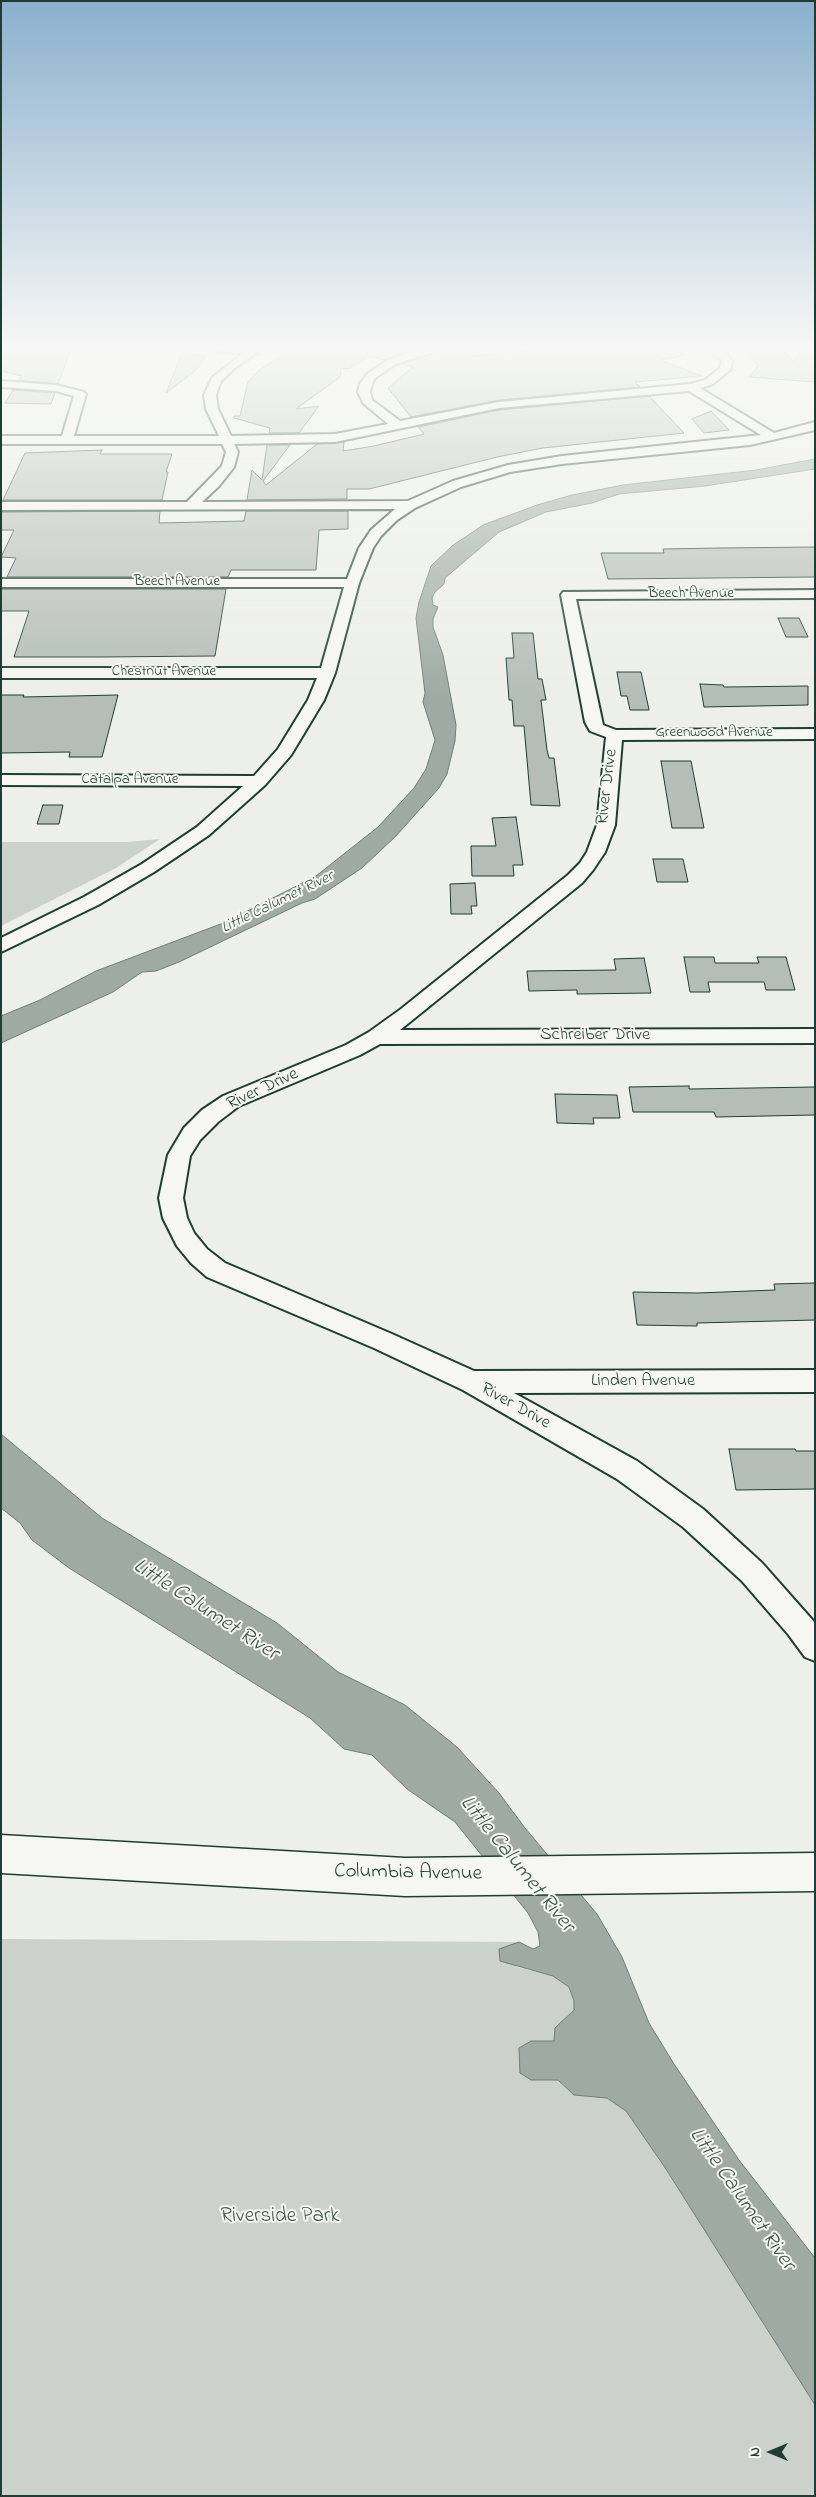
<!DOCTYPE html>
<html>
<head>
<meta charset="utf-8">
<style>
	body { margin:0 }
	#map { position:relative; width:816px; height:2497px; overflow:hidden; background:#edefea; font-family:"Indie Flower",sans-serif }
	canvas { display:block }
	.frame { position:absolute; inset:0; border:2px solid #1f3d34; pointer-events:none }
	.north { position:absolute; left:746px; top:2427px; width:50px; height:50px; -webkit-text-stroke:4px #f6f6f2; paint-order:stroke; rotate:270deg; font-size:14px; font-weight:700; line-height:20px; text-align:center; color:#1f3d34 }
	.north::after { content:''; display:block; margin:auto; width:18px; height:22px; background:#1f3d34; clip-path:polygon(50% 0,100% 100%,50% 72%,0 100%) }
</style>
</head>
<body>
<div id="map">
<canvas width="816" height="2497"></canvas>
<div class="frame"></div>
<div class="north">N</div>
</div>
<script>
const ctx = document.querySelector('canvas').getContext('2d');
ctx.lineJoin = 'round';
function fillPath(path, color) {
  ctx.fillStyle = color;
  ctx.fill(path, 'evenodd');
}
function poly(rows) {
  const path = new Path2D();
  for (const r of rows) {
    path.moveTo(r[0], r[1]);
    for (let i = 2; i < r.length; i += 2) path.lineTo(r[i], r[i + 1]);
  }
  return path;
}
function stroke(path, color, width, dash) {
  ctx.strokeStyle = color;
  ctx.lineWidth = width;
  ctx.lineCap = dash ? 'butt' : 'round';
  ctx.setLineDash(dash || []);
  ctx.stroke(path);
}
function label(font, color, halo, rows, align = 'center') {
  ctx.font = font + ' "Indie Flower",sans-serif';
  ctx.lineWidth = 4;
  ctx.setLineDash([]);
  ctx.textBaseline = 'middle';
  ctx.strokeStyle = halo;
  ctx.fillStyle = color;
  for (const [text, x, y, turn = 0] of rows) {
    ctx.save();
    ctx.translate(x, y);
    ctx.rotate((+turn || 0) * Math.PI / 180);
    ctx.textAlign = isNaN(turn) ? turn : align;
    if (halo) ctx.strokeText(text, 0, 0);
    ctx.fillText(text, 0, 0);
    ctx.restore();
  }
}
fillPath(poly([
	[160,839,116,868,1,926,1,842,127,842],
	[1,1939,519,1942,499,1949,517,1967,553,1976,569,1987,574,2001,574,2010,568,2015,554,2041,531,2041,532,2080,558,2080,574,2095,607,2098,626,2111,664,2166,815,2405,815,2496,1,2496]
]), '#cbd2cc');
const water = poly([
	[815,459,815,469,705,486,619,494,592,503,546,512,499,532,445,578,444,584,435,592,432,598,433,605,438,607,433,619,433,627,443,655,456,725,455,741,447,774,439,788,396,836,362,868,315,899,302,903,179,962,156,971,142,972,113,992,1,1043,1,1016,40,1000,96,971,226,922,316,876,378,827,414,788,426,769,435,740,423,702,425,693,416,618,419,602,431,566,452,546,483,525,537,505,572,495,623,485,756,470,815,459],
	[1,1434,102,1518,277,1623,338,1672,405,1705,457,1747,499,1793,525,1828,597,1914,622,1957,649,2023,674,2064,739,2160,815,2258,815,2405,664,2166,626,2111,607,2098,574,2095,558,2080,531,2080,520,2073,519,2048,531,2041,554,2041,555,2028,574,2010,574,2001,569,1987,553,1976,500,1961,499,1949,519,1942,533,1949,540,1946,538,1932,528,1913,455,1822,407,1789,372,1755,344,1749,310,1718,69,1568,32,1540,20,1523,1,1508,1,1434]
]);
fillPath(water, '#9faaa4');
stroke(water, '#6c7e77', 1);
const building = poly([
	[1,347,72,347,58,384,19,380,22,376,1,371,1,347],
	[295,347,419,347,385,360,368,356,349,369,341,368,340,377,296,409,319,406,299,433,269,433,270,428,234,418,234,416,240,416,248,382,258,371,295,347],
	[452,347,471,347,472,356,570,347,680,347,681,356,660,360,702,376,635,382,640,387,499,400,411,417,388,388,413,367,401,364,452,347],
	[803,347,808,347,815,360,815,382,749,377,758,366,746,351,782,349,794,362,803,347],
	[182,353,206,356,195,371,166,393,182,353],
	[13,390,55,393,51,404,5,403,13,390],
	[649,396,684,433,543,448,497,457,369,489,347,489,347,499,247,500,252,470,262,480,267,445,290,445,263,481,266,485,317,444,344,442,343,451,374,446,424,434,418,427,499,410,649,396],
	[711,411,729,430,704,433,692,419,711,411],
	[102,450,100,454,172,454,166,472,168,472,162,500,3,500,25,453,102,450],
	[160,511,159,523,244,521,246,511,348,511,348,529,319,530,316,570,231,570,228,577,7,577,16,558,1,557,14,530,1,530,1,512,160,511],
	[815,547,815,577,608,579,601,553,664,553,663,549,719,548,815,547],
	[1,589,226,589,215,656,99,657,14,657,29,611,1,611,1,589],
	[778,618,799,618,808,637,786,637,778,618],
	[512,633,533,633,538,679,542,679,546,700,541,700,547,750,549,758,554,758,560,806,531,805,524,726,514,726,512,700,509,700,506,658,514,658,512,633],
	[617,672,641,672,649,710,630,710,627,696,621,696,617,672],
	[700,684,723,685,724,687,808,686,808,705,704,707,700,684],
	[1,695,24,695,23,697,118,695,102,757,69,757,70,752,1,753,1,695],
	[661,761,691,761,704,828,672,828,661,761],
	[43,805,63,805,59,824,37,824,43,805],
	[516,817,523,865,513,865,514,876,472,876,471,846,496,846,492,818,516,817],
	[653,859,683,859,688,882,657,882,653,859],
	[475,883,477,906,471,906,472,914,451,914,450,884,475,883],
	[684,957,714,957,715,963,759,963,757,957,786,957,795,990,766,990,764,982,708,982,710,992,690,992,684,957],
	[644,958,651,993,577,994,577,990,529,991,527,971,616,970,614,959,644,958],
	[689,1086,689,1089,815,1087,815,1115,716,1117,714,1112,633,1112,629,1087,689,1086],
	[555,1094,617,1095,620,1118,593,1118,594,1124,557,1123,555,1094],
	[815,1283,815,1320,697,1323,697,1326,637,1325,633,1292,698,1293,775,1290,774,1284,815,1283],
	[729,1449,795,1449,796,1451,815,1451,815,1489,736,1490,729,1449]
]);
fillPath(building, '#b4bdb8');
stroke(building, '#1f3d34', 1);
const minor = poly([
	[209,347,265,347,235,368,221,381,216,395,218,409,231,436,335,434,388,424,363,403,358,392,360,384,367,374,388,360,425,347,450,347,396,364,375,378,372,384,370,392,372,400,400,421,499,402,690,384,705,380,720,368,722,361,708,347,721,347,732,361,731,369,713,384,700,388,774,433,815,422,815,430,750,445,562,464,510,472,461,487,415,508,397,520,381,536,373,548,359,583,335,673,324,700,291,755,265,785,209,835,154,872,98,905,1,952,1,938,84,897,142,864,197,827,243,786,1,785,1,775,254,776,278,749,308,700,317,678,1,678,1,668,321,668,344,587,1,587,1,579,347,579,359,548,371,530,395,509,1,510,1,502,187,502,222,466,226,452,222,444,1,444,1,436,62,436,74,396,56,391,1,387,1,381,56,385,84,392,86,394,74,436,219,436,206,409,204,395,212,378,242,354,214,350,209,347],
	[689,391,761,435,562,456,508,465,453,481,408,501,202,502,219,486,234,467,238,452,234,444,335,442,499,408,689,391],
	[815,590,815,598,576,599,603,725,616,730,815,729,815,739,622,740,615,825,605,852,593,870,582,883,400,1030,815,1029,815,1043,380,1044,360,1055,239,1106,218,1122,200,1140,190,1156,183,1198,187,1218,194,1233,207,1249,225,1263,392,1334,474,1371,815,1370,815,1392,514,1393,637,1461,703,1509,762,1563,815,1623,815,1661,805,1657,788,1634,742,1581,683,1527,617,1479,463,1390,374,1348,207,1277,191,1263,177,1246,163,1218,159,1198,168,1155,184,1128,202,1110,223,1096,346,1045,369,1032,401,1009,568,875,580,863,587,852,597,825,606,737,590,731,585,722,561,595,563,592,815,590]
]);
const tertiary = poly([
	[1,1835,405,1858,815,1853,815,1891,405,1896,1,1873,1,1835]
]);
stroke(minor, '#1f3d34', 4);
stroke(tertiary, '#1f3d34', 3);
fillPath(minor, '#f6f6f2');
fillPath(tertiary, '#f6f6f2');
const sky = ctx.createLinearGradient(0, 0, 0, 697);
sky.addColorStop(0, '#8bb0cd');
sky.addColorStop(0.5, '#f7f8f6');
sky.addColorStop(1, '#f7f8f600');
ctx.fillStyle = sky;
ctx.fillRect(0, 0, 816, 697);
label('15px', '#1f3d34', '#f6f6f2', [
	["Beech Avenue",177,583],
	["Beech Avenue",691,595],
	["Chestnut Avenue",164,673],
	["Greenwood Avenue",714,734],
	["Catalpa Avenue",130,781]
]);
label('italic 16px', '#3f5850', '#f6f6f2', [
	["Little Calumet River",278,903,-26]
]);
label('18px', '#1f3d34', '#f6f6f2', [
	["River Drive",608,787,-83],
	["Schreiber Drive",595,1036],
	["River Drive",263,1090,-25],
	["Linden Avenue",643,1382],
	["River Drive",515,1407,29]
]);
label('21px', '#1f3d34', '#f6f6f2', [
	["Columbia Avenue",408,1874,1]
]);
label('21px', '#415b52', '#f6f6f2', [
	["Riverside Park",280,2218]
]);
label('italic 22px', '#3f5850', '#f6f6f2', [
	["Little Calumet River",205,1611,33],
	["Little Calumet River",516,1865,51],
	["Little Calumet River",741,2200,55]
]);
</script>
</body>
</html>
